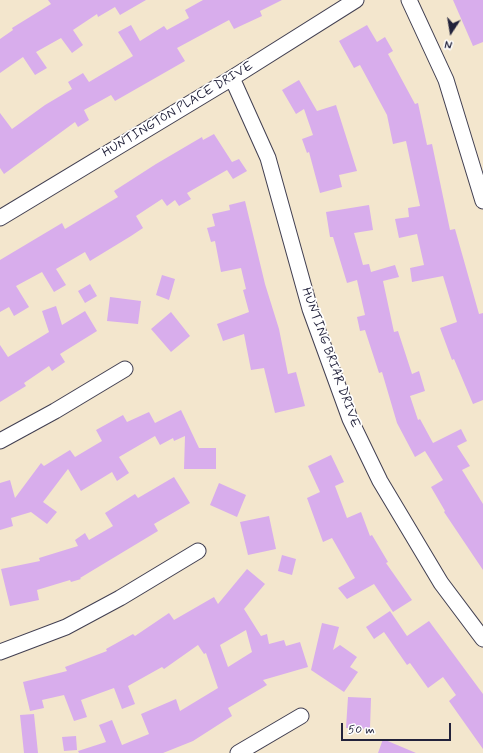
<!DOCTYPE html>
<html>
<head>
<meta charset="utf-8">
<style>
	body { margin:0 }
	#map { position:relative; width:483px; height:753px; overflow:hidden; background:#f3e6cd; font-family:Mynerve,sans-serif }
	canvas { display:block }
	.north { position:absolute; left:431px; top:12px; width:40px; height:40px; -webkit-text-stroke:3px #fff; paint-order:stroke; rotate:192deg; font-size:11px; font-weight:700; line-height:16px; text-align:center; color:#22223b }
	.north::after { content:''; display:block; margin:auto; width:14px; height:18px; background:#22223b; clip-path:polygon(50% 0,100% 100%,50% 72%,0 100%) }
	.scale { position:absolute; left:341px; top:723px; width:110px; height:18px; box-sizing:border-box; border:2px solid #22223b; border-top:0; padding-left:5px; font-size:12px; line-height:14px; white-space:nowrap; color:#22223b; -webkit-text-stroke:3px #fff; paint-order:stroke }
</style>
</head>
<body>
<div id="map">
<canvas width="483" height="753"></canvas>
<div class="north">N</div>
<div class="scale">50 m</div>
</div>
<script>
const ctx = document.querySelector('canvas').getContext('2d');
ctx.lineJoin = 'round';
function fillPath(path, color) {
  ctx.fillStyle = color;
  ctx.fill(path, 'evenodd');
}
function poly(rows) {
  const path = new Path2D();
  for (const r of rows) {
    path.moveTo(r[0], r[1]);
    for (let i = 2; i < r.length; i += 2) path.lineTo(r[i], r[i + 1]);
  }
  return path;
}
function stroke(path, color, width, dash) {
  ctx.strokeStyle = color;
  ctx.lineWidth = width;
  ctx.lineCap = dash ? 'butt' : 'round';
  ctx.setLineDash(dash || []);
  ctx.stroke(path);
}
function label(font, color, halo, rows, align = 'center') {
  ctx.font = font + ' Mynerve,sans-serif';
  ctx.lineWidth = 3.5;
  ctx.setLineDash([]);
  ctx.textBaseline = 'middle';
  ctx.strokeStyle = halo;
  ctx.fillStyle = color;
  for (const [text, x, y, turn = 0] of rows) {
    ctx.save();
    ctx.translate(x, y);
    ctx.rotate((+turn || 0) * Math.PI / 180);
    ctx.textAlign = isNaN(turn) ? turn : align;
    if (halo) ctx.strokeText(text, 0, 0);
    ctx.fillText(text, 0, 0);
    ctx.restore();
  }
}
fillPath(poly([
	[48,0,146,0,120,15,115,7,98,17,97,14,73,30,83,45,72,53,61,38,36,52,47,68,35,75,23,57,0,73,0,39,13,30,12,28,51,4],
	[203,0,282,0,260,11,262,16,234,29,229,20,177,48,185,61,115,101,111,95,84,110,89,120,78,127,75,122,4,174,0,168,0,113,12,129,45,105,72,89,68,82,83,73,89,82,133,56,118,32,131,25,140,41,164,26,167,30,189,18,185,10],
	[453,0,483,0,483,42,473,46],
	[367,25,377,42,385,37,393,51,388,54,415,104,418,103,427,145,432,144,450,230,455,229,479,314,483,313,483,400,473,404,454,359,452,360,440,328,457,322,443,276,412,282,410,268,424,265,417,234,399,238,395,219,409,217,408,208,420,206,406,141,393,144,387,115,360,65,354,68,339,41],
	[299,80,317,111,336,105,357,171,339,175,342,187,320,193,309,152,307,153,302,139,313,135,304,109,296,114,282,90],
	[214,134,232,162,239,159,247,171,233,179,227,170,187,193,191,199,179,206,175,200,167,206,162,199,136,216,143,228,131,236,90,261,85,252,56,269,66,285,54,292,42,272,16,286,29,307,14,316,9,307,0,312,0,260,62,223,65,229,118,197,114,191,156,164,202,137,203,140],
	[245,201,265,284,279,329,288,374,296,372,305,406,275,413,264,368,251,370,244,334,223,341,217,324,249,312,243,290,246,289,241,268,221,272,215,241,211,242,207,228,215,226,212,214,230,210,229,205],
	[369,205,373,230,354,233,363,265,369,264,371,272,395,265,399,277,383,281,394,332,398,331,412,374,419,371,425,391,410,396,418,420,420,419,433,443,461,429,467,441,457,446,470,466,462,470,483,504,483,570,444,512,445,511,431,487,443,480,425,451,415,457,397,423,382,372,379,373,365,330,360,331,357,317,365,315,357,280,347,283,333,237,330,237,326,212],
	[162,275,175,279,169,300,156,295],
	[90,284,97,296,85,303,78,291],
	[110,297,141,301,138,324,107,321],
	[56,306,62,325,85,311,97,331,60,354,65,362,52,371,49,366,24,383,26,386,0,402,0,345,8,357,49,332,42,311],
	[171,312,190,336,171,352,151,329],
	[181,410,199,448,216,448,216,469,184,469,185,436,174,441,173,438,160,445,155,436,119,457,129,473,117,481,112,472,81,491,68,469,43,502,57,512,47,524,31,512,11,518,13,526,0,530,0,483,10,480,15,498,41,463,44,466,70,450,75,457,102,441,96,430,123,415,127,422,149,412,155,423],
	[331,455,344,482,335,486,347,518,361,512,370,536,372,535,388,562,386,563,412,600,393,612,374,584,347,599,338,588,355,578,332,538,323,542,307,498,320,492,308,466],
	[174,477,190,503,154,524,158,531,80,578,81,579,71,582,70,580,37,590,39,600,10,606,1,569,40,561,39,558,78,546,75,540,85,533,89,540,113,526,105,513,135,494,138,498],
	[219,483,246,495,237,517,210,505],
	[269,516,276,549,248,555,240,522],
	[282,555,296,559,292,575,278,571],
	[247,569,265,584,244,609,261,636,267,634,269,644,284,640,286,646,300,642,308,667,263,680,267,685,228,708,232,716,193,741,163,753,79,753,78,751,106,742,99,725,112,720,122,745,149,734,141,714,176,699,180,711,218,688,206,653,204,654,198,645,164,669,162,667,128,686,135,704,122,709,114,688,81,700,87,717,74,721,64,695,42,700,44,708,30,711,23,682,67,671,65,667,107,651,106,649,133,634,135,636,169,613,174,620,214,597,218,604],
	[246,630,252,652,228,667,220,645],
	[390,611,407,636,429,621,483,694,483,749,449,701,456,695,443,677,428,688,410,663,407,665,384,632,374,639,366,627],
	[322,623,339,627,333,650,340,645,357,657,350,667,358,672,344,692,311,670],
	[348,697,371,698,370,729,346,728],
	[34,714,38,753,24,753,20,715],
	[76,736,77,750,64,751,62,737],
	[383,739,416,753,378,753]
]), '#d8adec');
const minor = poly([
	[409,0,446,80,483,201],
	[232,78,268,158,310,309,350,419,380,481,441,583,483,639],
	[0,218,232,78,356,0],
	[0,441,55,411,125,369],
	[0,652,66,627,120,598,198,551],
	[238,753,301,716]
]);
stroke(minor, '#413f51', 17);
stroke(minor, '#fff', 15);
label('13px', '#22223b', '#fff', [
	["HUNTINGTON PLACE DRIVE",178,110,-31],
	["HUNTING BRIAR DRIVE",330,358,70]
]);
</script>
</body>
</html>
